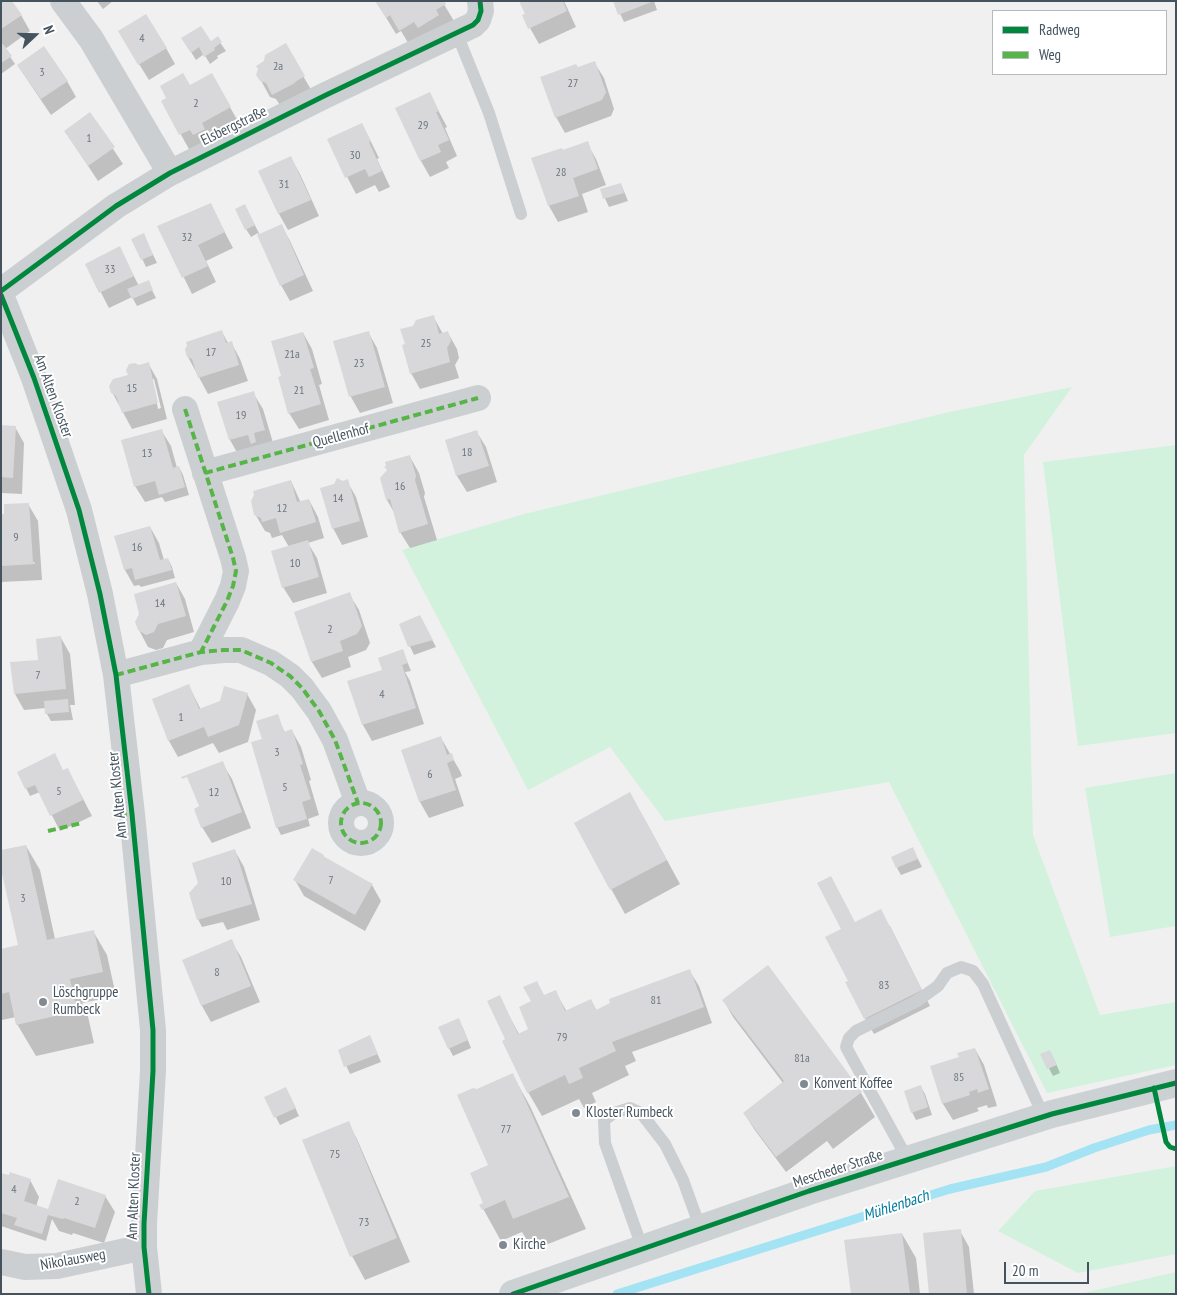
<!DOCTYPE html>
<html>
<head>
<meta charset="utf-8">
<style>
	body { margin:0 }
	#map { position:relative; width:1177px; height:1295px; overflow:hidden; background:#f1f0f0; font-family:"PT Sans Narrow",sans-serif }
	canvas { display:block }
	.frame { position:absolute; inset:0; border:2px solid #45535f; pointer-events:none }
	.legend { position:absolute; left:992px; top:10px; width:175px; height:65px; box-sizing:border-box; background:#fff; border:1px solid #b5babf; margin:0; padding:6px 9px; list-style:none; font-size:15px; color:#45535f }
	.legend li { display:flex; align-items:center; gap:10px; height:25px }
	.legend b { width:25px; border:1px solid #b5babf }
	.north { position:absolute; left:10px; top:10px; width:50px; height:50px; -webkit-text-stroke:4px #fff; paint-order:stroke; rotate:69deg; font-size:14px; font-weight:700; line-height:20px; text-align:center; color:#45535f }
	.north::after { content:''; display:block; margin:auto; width:18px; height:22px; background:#45535f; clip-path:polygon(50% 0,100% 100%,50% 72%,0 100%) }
	.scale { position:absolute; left:1004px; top:1262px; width:85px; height:22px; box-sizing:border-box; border:2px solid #45535f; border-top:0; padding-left:6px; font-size:15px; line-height:18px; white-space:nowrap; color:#45535f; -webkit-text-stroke:4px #fff; paint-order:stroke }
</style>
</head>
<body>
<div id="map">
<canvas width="1177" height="1295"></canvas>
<div class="frame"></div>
<ul class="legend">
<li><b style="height:6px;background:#00873e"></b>Radweg</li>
<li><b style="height:6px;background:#57b448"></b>Weg</li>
</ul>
<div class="north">N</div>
<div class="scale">20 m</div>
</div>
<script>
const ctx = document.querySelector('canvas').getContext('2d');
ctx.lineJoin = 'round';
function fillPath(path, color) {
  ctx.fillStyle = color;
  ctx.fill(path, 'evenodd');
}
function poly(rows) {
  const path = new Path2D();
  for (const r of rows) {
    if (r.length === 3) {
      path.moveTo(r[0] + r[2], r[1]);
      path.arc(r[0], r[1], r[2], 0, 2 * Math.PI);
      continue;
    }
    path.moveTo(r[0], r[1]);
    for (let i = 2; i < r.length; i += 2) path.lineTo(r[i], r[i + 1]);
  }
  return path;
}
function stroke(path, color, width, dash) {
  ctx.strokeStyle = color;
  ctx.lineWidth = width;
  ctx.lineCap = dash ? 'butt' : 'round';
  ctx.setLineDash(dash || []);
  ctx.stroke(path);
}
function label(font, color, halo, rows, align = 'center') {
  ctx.font = font + ' "PT Sans Narrow",sans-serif';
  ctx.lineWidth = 4;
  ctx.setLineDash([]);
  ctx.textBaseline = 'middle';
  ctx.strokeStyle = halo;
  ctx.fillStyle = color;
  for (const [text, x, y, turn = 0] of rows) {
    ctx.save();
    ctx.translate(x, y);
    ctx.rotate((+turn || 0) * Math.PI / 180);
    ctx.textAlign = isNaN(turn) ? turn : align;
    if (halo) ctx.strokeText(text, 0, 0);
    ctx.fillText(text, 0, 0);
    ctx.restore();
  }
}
fillPath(poly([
	[1072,387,1024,455,1033,835,1100,1015,1176,1002,1176,1065,1047,1093,889,782,665,821,610,747,528,790,402,550,524,514,949,412],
	[1176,445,1176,733,1078,746,1043,462],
	[1176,773,1176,926,1110,937,1085,788],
	[1176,1166,1176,1254,1078,1273,998,1231,1035,1191],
	[1176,1272,1176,1294,1079,1294]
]), '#d2f2de');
fillPath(poly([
	[1,1,21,15,30,31,5,49,15,64,1,74,1,47,3,46,1,43],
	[97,1,113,1,103,9],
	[376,1,442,1,454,21,410,46,401,31,396,34],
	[520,1,564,1,576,27,539,44,530,28,526,14],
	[614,1,654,1,657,10,624,22],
	[217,38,226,51,217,56,218,58,210,64,204,54,196,60,183,39,210,43],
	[285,45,313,93,283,110,276,99,270,97,258,75],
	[129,48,166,48,175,64,149,80],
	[594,62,604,78,614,109,611,116,565,133,556,117],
	[18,66,67,81,76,97,51,115],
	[211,74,239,123,190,151,163,102],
	[429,93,447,127,445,128,457,156,446,162,449,168,430,177,421,161],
	[90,114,123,164,98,181,65,131],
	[362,124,379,158,377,159,390,187,379,192,375,185,356,194,328,140],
	[587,143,596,159,606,185,582,194,588,212,558,222,549,206,533,159],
	[291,158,300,174,319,216,288,230,279,214,260,172],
	[621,184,628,201,609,207,601,190],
	[210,204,233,248,206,261,216,282,192,294,159,227],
	[248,212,260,235,281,225,290,241,313,291,290,301,281,285,258,233,251,237,246,229],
	[133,239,147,242,157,263,146,267],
	[119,248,139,286,152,290,156,298,137,306,132,297,109,308,86,264],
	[433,316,443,334,448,333,457,349,459,358,455,365,459,378,420,389,411,373,406,345,414,327],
	[222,332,228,343,231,342,240,359,248,381,208,394,188,357],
	[368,332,377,348,393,403,360,413,351,397,335,342],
	[303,333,312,349,322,384,319,385,329,420,299,429,289,413,283,377],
	[148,363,157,379,167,419,132,429,112,392,139,366],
	[152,379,154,379,161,408,158,409],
	[253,393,263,409,274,446,239,456,230,440,219,402],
	[1,427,15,427,24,443,22,494,1,493],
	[161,430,171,446,177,468,179,467,183,475,189,495,165,502,162,497,145,502,135,486],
	[476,431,486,447,497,482,467,492,457,476,446,441],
	[410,457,419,473,425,493,424,497,437,540,410,548,400,532,395,514,387,500],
	[291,481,301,503,309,500,318,517,324,538,308,543,317,558,327,593,293,603,283,587,289,547,282,535,272,538,270,533,265,531,255,514],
	[347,481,356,497,368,537,342,545,333,528,343,483],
	[28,504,38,521,42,580,1,582,1,516],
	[150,527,159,543,164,560,168,559,172,567,175,578,141,587,139,585,134,586,125,570,116,537],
	[176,583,185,599,194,632,167,640,163,648,156,650,148,647,139,630],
	[349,594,359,610,370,643,366,650,348,657,351,667,322,678,312,662,295,613],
	[420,617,436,647,414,655,400,625],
	[61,638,70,654,75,705,70,705,73,720,51,721,47,714,46,708,24,710,15,694,39,661],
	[403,651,411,671,405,672,410,681,424,724,372,741,363,725,348,682,384,671],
	[189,686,201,710,247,694,256,710,248,742,219,753,213,743,178,757,169,741,153,700],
	[277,715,285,733,292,731,301,747,311,780,309,781,319,815,308,819,310,826,281,835,277,827,263,740],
	[441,738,460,771,462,776,455,779,464,806,429,818,420,802,403,751],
	[222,763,232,779,251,828,212,843,202,827,201,807],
	[68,770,92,816,60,831,40,792,30,796,26,788],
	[644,818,680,884,625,914,575,824],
	[26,846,40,870,55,939,93,931,107,955,116,996,82,1003,87,1012,94,1043,36,1056,17,1024,16,1017,2,1020,1,1019,1,950,19,946],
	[913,849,922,867,901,875,897,868],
	[235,851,244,867,260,920,227,930,223,922,202,927,198,919],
	[323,855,324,858,372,885,381,901,365,931,304,896,295,880],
	[855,924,890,926,930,1006,874,1034,865,1018,849,982],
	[231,941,241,957,260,1002,211,1022,202,1006,184,960],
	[689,970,699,986,712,1023,632,1052,636,1061,625,1066,629,1075,592,1093,596,1102,584,1108,579,1099,542,1116,528,1092,507,1040,499,997,519,1034,530,1029,544,996,555,991,567,1012,591,1000,597,1011],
	[724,1001,794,1003,861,1093,875,1117,833,1149,827,1141,786,1172,754,1129,744,1113,783,1083,733,1017],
	[463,1028,471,1048,453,1056,449,1048],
	[370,1037,381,1062,350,1074,339,1050],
	[975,1049,984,1065,997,1106,988,1108,987,1105,977,1108,979,1111,953,1120,943,1104,932,1067,960,1058],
	[1042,1055,1054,1059,1060,1073,1053,1076],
	[512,1074,530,1106,586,1229,533,1250,522,1232,501,1241,481,1205,485,1203,490,1165,477,1091],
	[921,1087,925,1094,932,1115,916,1120,912,1112],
	[290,1096,299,1116,280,1125,266,1098],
	[348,1123,357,1139,410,1262,365,1280,352,1256],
	[1,1174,30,1180,39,1197,36,1207,49,1215,105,1196,115,1212,104,1243,73,1233,72,1235,59,1231,52,1219,46,1241,1,1226],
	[960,1231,969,1247,974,1294,930,1294],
	[902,1234,916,1258,920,1294,852,1294]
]), '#0003');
stroke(poly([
	[617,1294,950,1189,1046,1167,1094,1148,1149,1130,1176,1125]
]), '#a3e3f4', 9);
fillPath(poly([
	[1,1,12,1,22,15,1,29],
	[375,1,444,1,446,4,436,10,439,15,418,28,414,22,399,31,390,15,386,18],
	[519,1,563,1,567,11,528,29,522,15,525,14],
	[613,1,654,1,618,15],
	[146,14,167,48,138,65,118,31],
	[201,26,211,41,218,36,222,42,214,48,215,50,204,57,199,47,191,53,181,38],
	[286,43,305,76,295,82,295,83,272,95,266,83,260,81,256,75,258,69,256,66,264,61,265,55],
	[3,44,12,56,1,63,1,45],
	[44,46,68,81,41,99,17,65],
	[595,61,606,92,602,100,555,118,540,77,576,64,578,67],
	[183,73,190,85,212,73,231,107,202,123,205,129,193,135,190,130,179,135,161,101,166,98,160,86],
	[430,92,439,111,436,112,449,140,438,145,441,152,420,161,395,108],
	[90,112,115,147,88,166,64,131],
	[362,123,371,141,369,142,382,171,369,177,365,169,345,178,327,139],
	[588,141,598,169,573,178,579,196,548,206,531,158,562,148,563,150],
	[291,156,311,200,278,214,258,171],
	[621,183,624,193,603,199,600,189],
	[211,203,225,232,198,245,208,266,182,278,157,226],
	[245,204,255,225,245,230,235,209],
	[282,224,304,275,280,286,257,235],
	[144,233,153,255,141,260,131,239],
	[120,246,134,276,99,293,85,264],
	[149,280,153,290,132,299,127,289],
	[434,315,439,334,448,331,451,341,447,348,450,362,410,374,402,345,405,344,400,329,413,326,416,320],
	[222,330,226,343,232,341,239,365,198,378,192,359,187,357,185,350,187,345,186,342],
	[369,331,385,387,349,397,333,341],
	[303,332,314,368,310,369,321,404,288,414,278,377,281,376,271,341],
	[149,362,158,403,122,413,116,396,111,393,109,386,113,379,128,375,126,370,129,364,135,363,139,365],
	[254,391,265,430,254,433,256,442,251,444,248,435,229,440,217,402],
	[1,425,16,426,13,478,1,477],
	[162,429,173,468,179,466,185,487,159,495,155,481,134,487,121,440],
	[477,430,489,466,456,476,445,440],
	[410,455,416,476,415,480,428,524,399,533,390,499,386,500,380,478,387,470,384,467,386,466,385,462],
	[337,478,343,481,348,479,360,521,332,529,320,488,334,484],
	[291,480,297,502,309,499,316,522,280,533,276,518,262,522,261,518,254,515,251,501,254,495,253,491],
	[29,503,33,562,35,562,35,564,1,566,1,514,4,514,4,504],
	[150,526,160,560,168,558,172,570,135,580,132,568,124,570,114,536],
	[308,540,319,577,282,588,271,551],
	[176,582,186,616,158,624,154,632,146,635,138,630,135,622,139,614,134,594],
	[350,592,362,626,357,634,340,641,343,651,311,662,294,612],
	[420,615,433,640,408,647,399,624],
	[61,636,66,689,14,694,10,662,38,660,36,639],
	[403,649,408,663,402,665,416,708,362,725,347,681,382,670,378,658],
	[189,684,199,709,220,701,224,686,248,693,239,725,208,737,204,727,168,741,152,699],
	[68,699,69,712,45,714,44,701],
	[278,714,284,732,292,729,303,764,300,765,311,799,302,802,307,819,276,828,251,742,262,739,256,721],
	[441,736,447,755,452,753,454,760,447,763,456,790,419,802,401,750],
	[55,753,63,770,68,768,83,800,50,816,35,785,25,789,17,772],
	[223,761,242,812,201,828,194,809,199,806,187,777,182,779,181,777],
	[630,792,667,860,610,890,574,823],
	[26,845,47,940,94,930,103,972,70,979,77,1011,16,1025,9,992,1,994,1,949,18,945,1,869,1,850],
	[913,847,918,859,896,868,891,857],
	[312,848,324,855,323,856,371,883,373,883,355,915,293,880],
	[235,849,252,904,197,920,189,893,198,883,192,863],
	[831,876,855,922,881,909,922,990,864,1019,845,982,848,981,825,937,841,929,817,883],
	[232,939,251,986,201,1006,182,960],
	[768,965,862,1092,776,1157,743,1113,784,1081,722,1000],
	[690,969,704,1007,612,1042,616,1051,579,1068,583,1078,569,1084,565,1075,527,1093,502,1041,505,1039,487,1001,500,995,518,1034,528,1029,519,1007,531,1001,523,987,537,981,544,995,556,990,565,1011,591,999,596,1010,610,1003,609,999],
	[459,1018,468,1040,448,1049,438,1027],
	[370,1035,378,1054,344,1067,338,1050],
	[975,1048,989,1089,978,1093,977,1089,969,1092,970,1095,942,1104,930,1066,959,1057,957,1053],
	[1050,1050,1057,1065,1047,1069,1040,1054],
	[513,1073,569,1197,513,1219,505,1200,482,1210,479,1205,483,1203,470,1173,488,1165,457,1095,473,1088,477,1089],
	[921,1085,928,1107,911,1113,904,1091],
	[286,1087,296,1108,274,1118,264,1097],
	[349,1121,397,1238,350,1257,302,1140],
	[10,1172,31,1179,24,1201,48,1209,58,1179,106,1195,95,1228,64,1218,63,1219,48,1215,42,1234,14,1225,17,1218,1,1213,1,1173,9,1175],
	[961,1229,967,1294,929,1294,923,1233],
	[902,1233,910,1294,851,1294,844,1240]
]), '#d8d8da');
stroke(poly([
	[457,34,489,113,521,214],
	[908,1160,846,1047,849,1038,856,1031,917,1001,938,986,947,973,961,967,973,971,983,984,1044,1117],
	[643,1250,605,1143,604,1120,614,1113,630,1108,641,1113,665,1144,683,1180,701,1230]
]), '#cccfd1', 12);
stroke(poly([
	[63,1,91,39,170,173],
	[1,291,116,206,170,173,326,95,473,25,478,20,481,11,480,1],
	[1,295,34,378,79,510,100,594,116,675,132,814,153,1030,153,1071,144,1224,144,1247,149,1294],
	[185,409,233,558,236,571,233,586,227,601,201,652],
	[205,473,478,398],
	[116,675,201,652,224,650,241,650,271,663,290,676,302,688,319,711,335,740,358,803],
	[361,823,20],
	[1,1262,25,1267,57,1266,144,1247]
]), '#cccfd1', 26);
stroke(poly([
	[513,1294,809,1191,1052,1114,1176,1083]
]), '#ccd1d4', 28);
stroke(poly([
	[185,409,233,558,236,571,233,586,227,601,201,652],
	[205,473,478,398],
	[116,675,201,652,224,650,241,650,271,663,290,676,302,688,319,711,335,740,358,803],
	[361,823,20],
	[119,816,132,814],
	[48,831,82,823]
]), '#57b448', 4, [8, 4]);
stroke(poly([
	[1,291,116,206,170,173,326,95,473,25,478,20,481,11,480,1],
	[1,295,34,378,79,510,100,594,116,675,132,814,153,1030,153,1071,144,1224,144,1247,149,1294],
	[1154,1088,1166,1142,1170,1147,1176,1149],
	[513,1294,809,1191,1052,1114,1176,1083]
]), '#00873e', 5);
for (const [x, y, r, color] of [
	[43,1002,5,"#818a92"],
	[804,1084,5,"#818a92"],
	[576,1113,5,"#818a92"],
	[503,1245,5,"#818a92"]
]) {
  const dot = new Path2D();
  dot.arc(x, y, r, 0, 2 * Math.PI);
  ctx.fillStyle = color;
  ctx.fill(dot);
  stroke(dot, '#fff', 2);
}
label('12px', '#6b767f', null, [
	["4",142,39],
	["2a",278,67],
	["3",42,73],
	["27",573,84],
	["2",196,104],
	["29",423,126],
	["1",89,139],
	["30",355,156],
	["28",561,173],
	["31",284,185],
	["32",187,238],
	["33",110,270],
	["25",426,344],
	["17",211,353],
	["21a",292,355],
	["23",359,364],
	["15",132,389],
	["21",299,391],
	["19",241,416],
	["18",467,453],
	["13",147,454],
	["16",400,487],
	["14",338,499],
	["12",282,509],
	["9",16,538],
	["16",137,548],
	["10",295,564],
	["14",160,604],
	["2",330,630],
	["7",38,676],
	["4",382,695],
	["1",181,718],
	["3",277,753],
	["6",430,775],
	["5",285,788],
	["5",59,792],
	["12",214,793],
	["7",331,881],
	["10",226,882],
	["3",23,899],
	["8",217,973],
	["83",884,986],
	["81",656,1001],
	["79",562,1038],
	["81a",802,1059],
	["85",959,1078],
	["77",506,1130],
	["75",335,1155],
	["4",14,1190],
	["2",77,1202],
	["73",364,1223]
]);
label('15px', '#45535f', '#fff', [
	["Elsbergstraße",234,126,-26],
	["Am Alten Kloster",53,396,70],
	["Quellenhof",341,436,-15],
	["Am Alten Kloster",118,795,-96],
	["Mescheder Straße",838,1169,-18],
	["Am Alten Kloster",134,1196,-88],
	["Nikolausweg",73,1260,-10]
]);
label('15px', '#45535f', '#fff', [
	["Löschgruppe",53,993],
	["Rumbeck",53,1010],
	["Konvent Koffee",814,1084],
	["Kloster Rumbeck",586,1113],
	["Kirche",513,1245]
], 'left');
label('italic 16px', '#037d9e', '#fff', [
	["Mühlenbach",896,1206,-18]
]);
</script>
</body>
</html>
